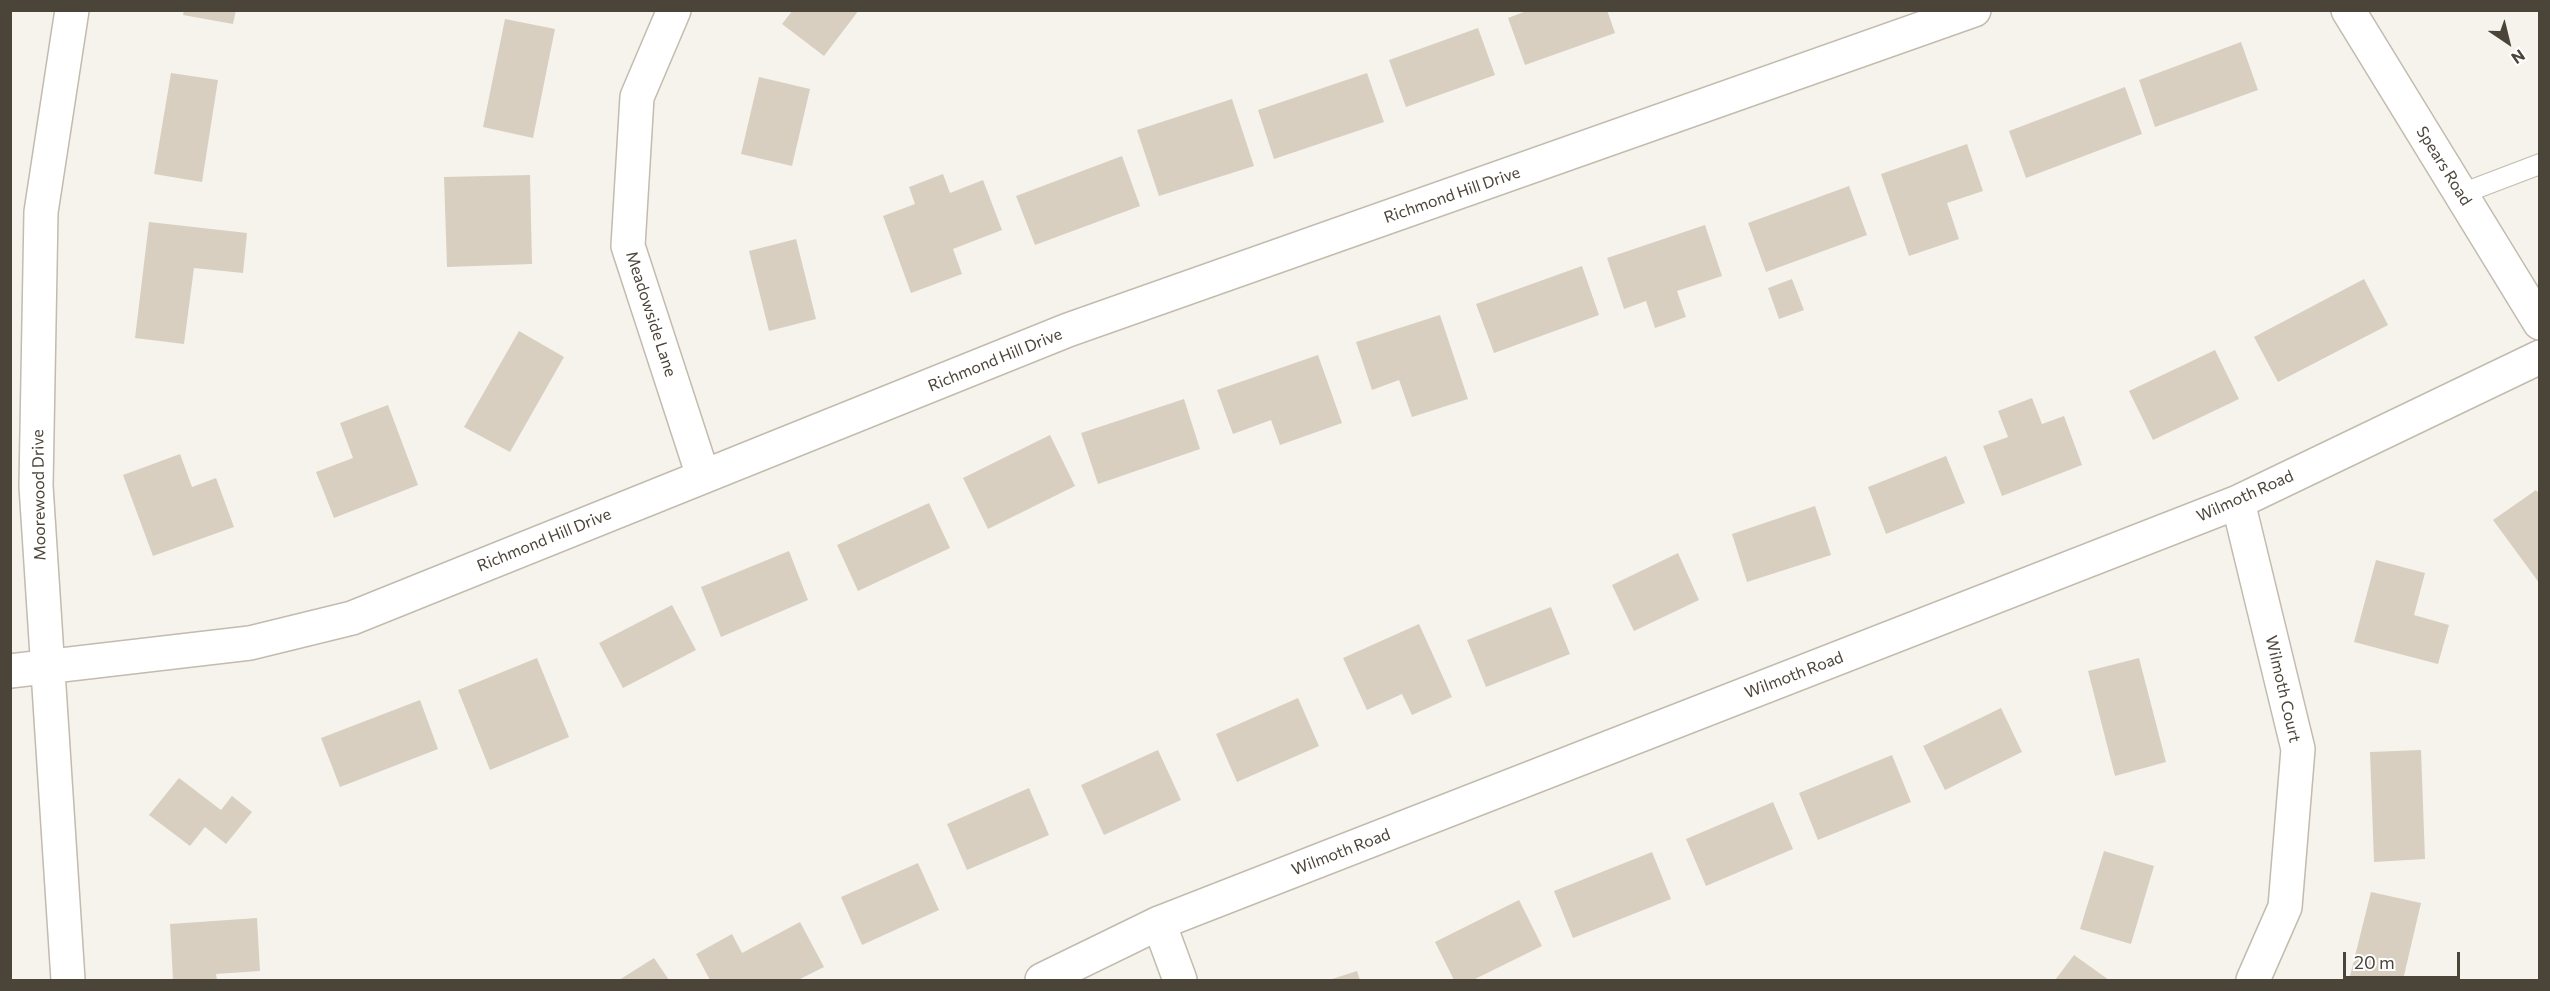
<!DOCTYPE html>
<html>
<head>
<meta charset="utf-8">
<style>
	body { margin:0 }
	#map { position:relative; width:2550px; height:991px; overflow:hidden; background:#f6f3ec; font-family:Commissioner,sans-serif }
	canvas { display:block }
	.frame { position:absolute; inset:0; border:12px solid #4b4439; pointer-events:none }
	.north { position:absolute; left:2478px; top:12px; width:60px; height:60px; -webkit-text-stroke:4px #fff; paint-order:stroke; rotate:145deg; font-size:16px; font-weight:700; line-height:24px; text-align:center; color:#4b4439 }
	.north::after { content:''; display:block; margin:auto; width:21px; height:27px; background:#4b4439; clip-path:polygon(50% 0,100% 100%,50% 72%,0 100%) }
	.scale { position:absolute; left:2343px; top:952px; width:117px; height:27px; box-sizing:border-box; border:3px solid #4b4439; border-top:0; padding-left:8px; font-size:18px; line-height:21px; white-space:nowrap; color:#4b4439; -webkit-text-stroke:4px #fff; paint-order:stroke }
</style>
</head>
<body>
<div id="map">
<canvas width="2550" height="991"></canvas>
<div class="frame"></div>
<div class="north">N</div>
<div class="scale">20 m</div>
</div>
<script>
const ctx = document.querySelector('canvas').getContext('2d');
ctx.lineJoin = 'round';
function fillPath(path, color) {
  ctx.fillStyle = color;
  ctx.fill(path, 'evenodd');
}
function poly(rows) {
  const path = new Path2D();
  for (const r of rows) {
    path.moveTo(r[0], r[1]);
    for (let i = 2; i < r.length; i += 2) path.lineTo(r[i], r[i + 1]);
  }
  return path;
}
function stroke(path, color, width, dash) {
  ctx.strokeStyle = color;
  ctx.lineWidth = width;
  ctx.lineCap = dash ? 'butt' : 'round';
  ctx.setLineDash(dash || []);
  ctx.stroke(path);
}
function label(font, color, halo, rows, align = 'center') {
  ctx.font = font + ' Commissioner,sans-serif';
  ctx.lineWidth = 4.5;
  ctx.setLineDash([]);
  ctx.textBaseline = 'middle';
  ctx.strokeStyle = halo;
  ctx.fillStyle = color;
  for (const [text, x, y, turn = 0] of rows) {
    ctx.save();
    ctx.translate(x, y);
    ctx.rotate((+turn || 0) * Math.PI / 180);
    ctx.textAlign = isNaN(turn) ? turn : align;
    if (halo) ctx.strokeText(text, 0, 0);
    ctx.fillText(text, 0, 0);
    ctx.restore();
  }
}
fillPath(poly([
	[184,10,236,10,233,24,183,15],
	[793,10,859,10,824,56,782,24],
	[1529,10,1607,10,1615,33,1525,65,1508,18],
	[505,19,555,29,533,138,483,127],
	[1478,28,1495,75,1406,107,1389,60],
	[2241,42,2258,90,2155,127,2139,80],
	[171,73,218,80,202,182,154,174],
	[1367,73,1384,122,1274,159,1258,110],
	[759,77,810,89,792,166,741,154],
	[2125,87,2142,134,2026,178,2009,131],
	[1232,99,1254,166,1159,196,1137,130],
	[1967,144,1983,191,1947,203,1959,239,1909,256,1881,174],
	[1122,156,1140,206,1035,245,1016,196],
	[943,174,950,193,983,180,1002,230,953,249,962,274,911,293,883,216,915,204,909,187],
	[530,175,532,264,447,267,444,177],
	[1849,186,1867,235,1766,272,1748,223],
	[149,222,247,233,243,273,194,268,184,344,135,338],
	[1705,225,1722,276,1677,291,1686,317,1655,328,1646,301,1624,309,1607,258],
	[796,239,816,319,769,331,749,251],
	[1582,266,1599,315,1494,353,1476,304],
	[1792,279,1804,310,1779,319,1768,288],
	[2364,279,2388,325,2278,382,2254,337],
	[1440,315,1468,399,1412,417,1399,380,1372,390,1356,342],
	[519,331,564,357,510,452,464,427],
	[2215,350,2239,399,2153,440,2129,391],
	[1318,355,1342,423,1280,445,1271,420,1233,434,1217,390],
	[2032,398,2042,424,2064,416,2082,465,2002,496,1983,446,2008,437,1998,411],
	[1184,399,1200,449,1098,484,1081,433],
	[388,405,418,485,334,518,316,472,353,458,340,423],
	[1050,435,1075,486,988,529,963,478],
	[180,454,192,487,216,478,234,527,153,556,123,475],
	[1946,456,1965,503,1886,534,1868,487],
	[2536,490,2540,495,2540,584,2493,520],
	[929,503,950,548,858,591,837,545],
	[1815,506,1831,555,1747,582,1732,534],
	[789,551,808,600,721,637,701,587],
	[1678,553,1699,600,1634,631,1612,585],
	[2376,560,2425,573,2414,615,2449,625,2438,664,2354,642],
	[672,605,696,650,623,688,599,643],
	[1551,607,1570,654,1486,687,1467,640],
	[1419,624,1452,697,1412,715,1402,694,1367,710,1343,658],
	[537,658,569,737,490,770,458,690],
	[2139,658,2166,762,2115,776,2088,671],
	[1298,698,1319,746,1237,782,1216,734],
	[420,700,438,749,340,787,321,738],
	[2001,708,2022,752,1945,790,1923,746],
	[1158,750,1181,800,1104,835,1081,785],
	[2421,750,2425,859,2374,862,2370,752],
	[1892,755,1911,802,1818,840,1799,793],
	[179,778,221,810,232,796,252,812,226,844,205,827,190,846,149,815],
	[1029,788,1049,835,967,870,947,824],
	[1773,802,1793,849,1706,886,1686,839],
	[2104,851,2154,866,2131,944,2080,929],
	[1652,852,1671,899,1573,938,1554,891],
	[918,863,939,910,862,945,841,897],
	[2371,892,2421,903,2403,980,2349,980],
	[1519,900,1542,946,1473,980,1454,980,1435,942],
	[257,918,260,971,216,974,217,980,173,980,170,924],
	[800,922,824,967,798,980,710,980,696,954,732,934,742,953],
	[2074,955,2109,980,2055,980],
	[654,958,669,980,619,980],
	[1357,971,1360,980,1329,980]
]), '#d8cfc1');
const lane = poly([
	[2461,194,2540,164]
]);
const street = poly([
	[674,10,637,97,628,246,703,476],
	[2348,10,2540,323],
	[2238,502,2298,749,2285,907,2253,980],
	[10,671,250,643,352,618,1068,330,1974,10],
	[1159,923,1180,980],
	[68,980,36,486,41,212,72,10],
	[1042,980,1159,923,2238,502,2540,357]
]);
stroke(lane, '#c2bbae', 22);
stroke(street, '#c2bbae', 36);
stroke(lane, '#fff', 20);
stroke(street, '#fff', 33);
label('16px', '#4b4439', '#fff', [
	["Spears Road",2444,166,58],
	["Richmond Hill Drive",1452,195,-19],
	["Meadowside Lane",651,314,72],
	["Richmond Hill Drive",995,360,-22],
	["Moorewood Drive",39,495,-91],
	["Wilmoth Road",2245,496,-24],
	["Richmond Hill Drive",544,540,-22],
	["Wilmoth Road",1794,675,-21],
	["Wilmoth Court",2283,689,77],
	["Wilmoth Road",1341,852,-21]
]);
</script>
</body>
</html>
